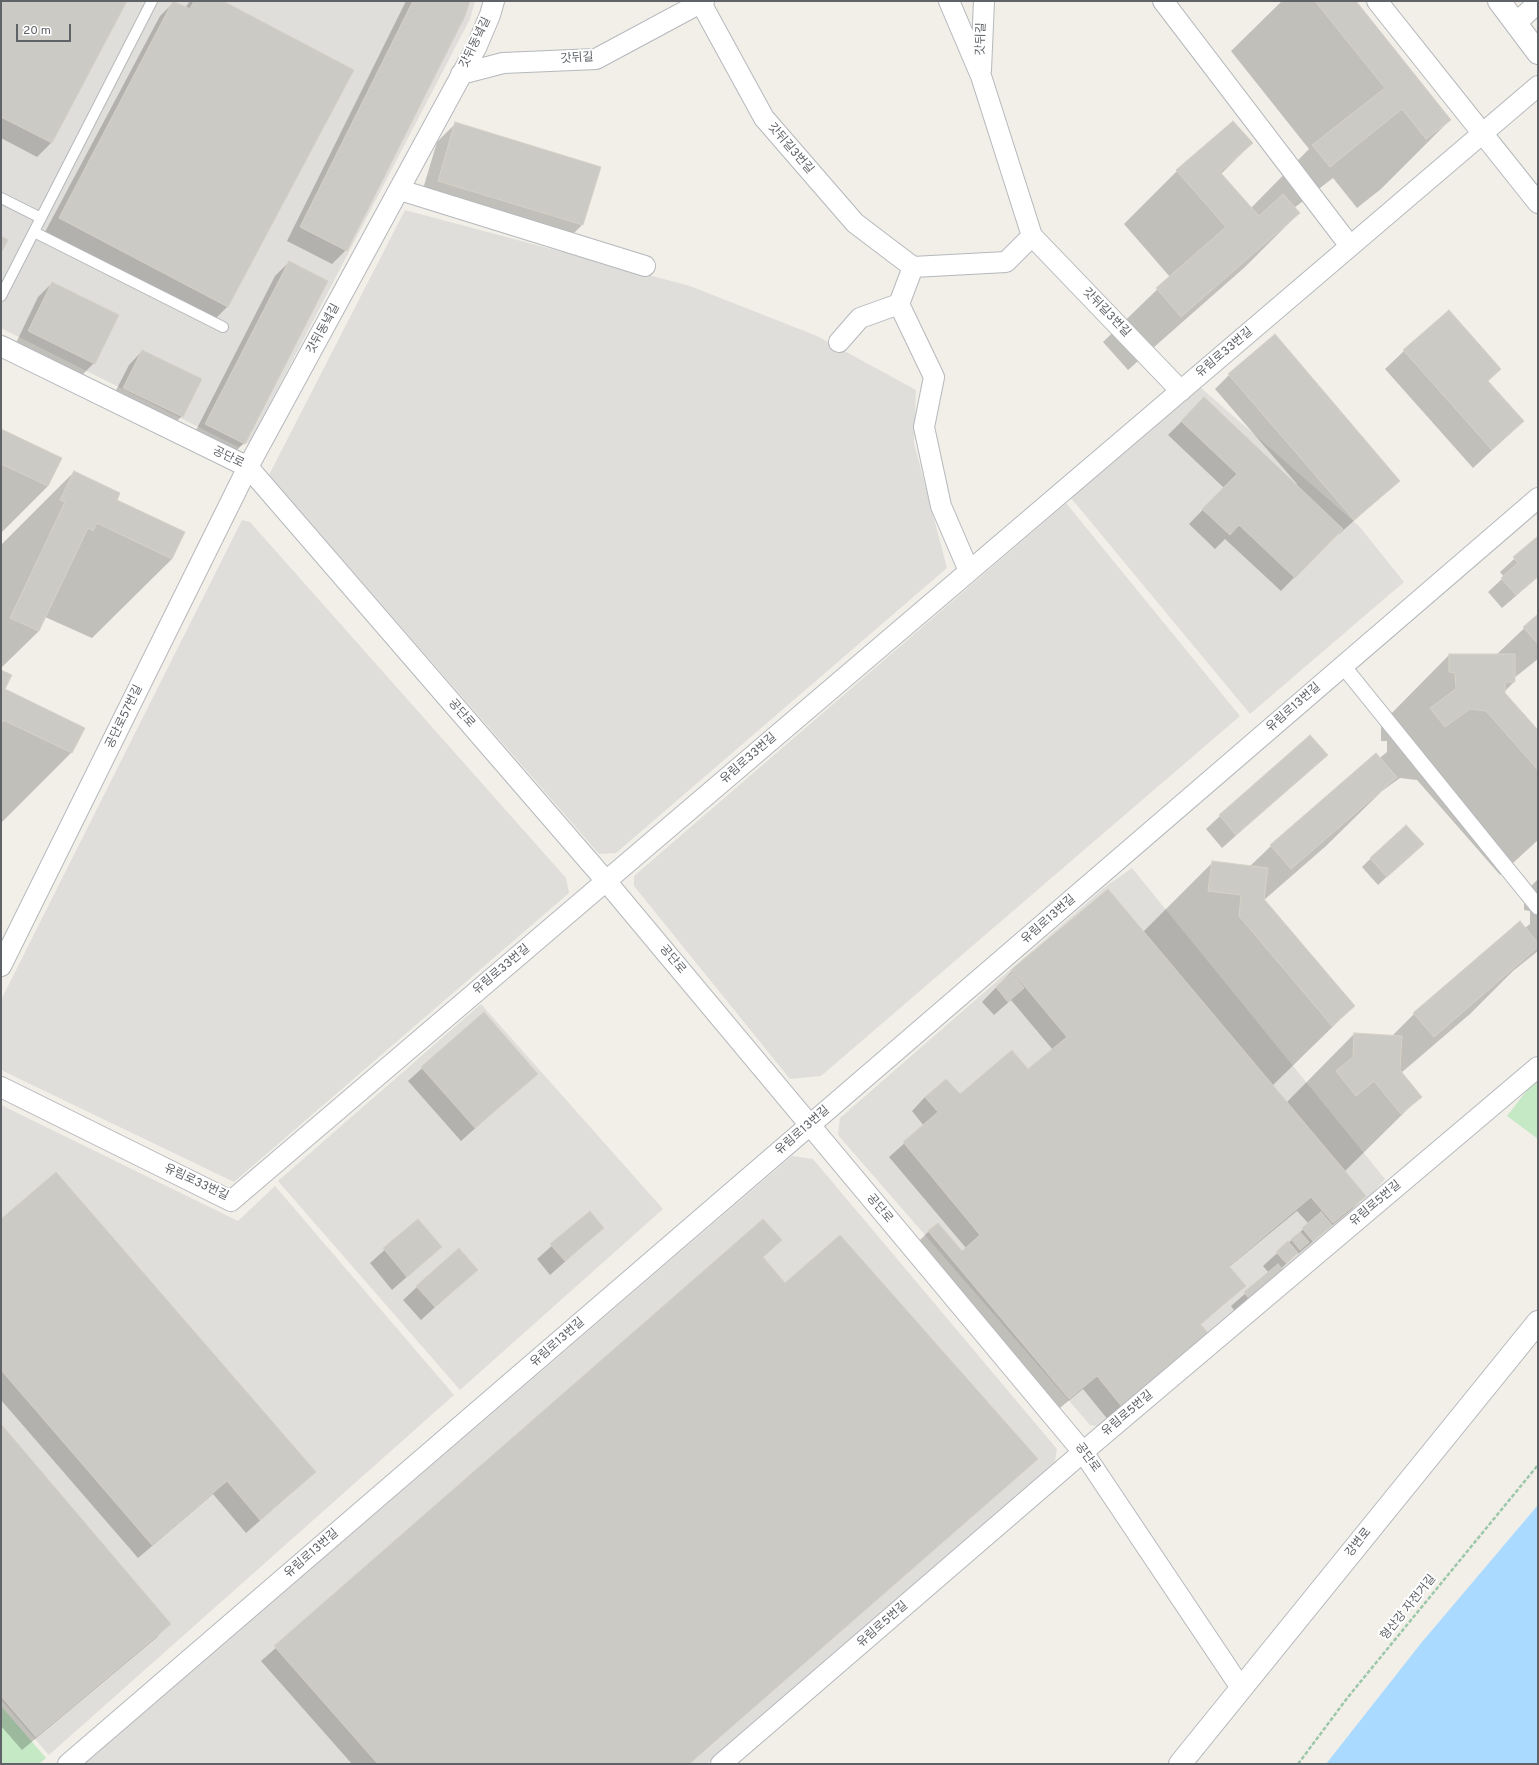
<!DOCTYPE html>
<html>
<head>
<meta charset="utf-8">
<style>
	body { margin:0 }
	#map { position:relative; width:1539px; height:1765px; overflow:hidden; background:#f1efe8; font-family:Overpass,sans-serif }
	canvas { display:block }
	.frame { position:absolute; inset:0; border:2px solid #5f6368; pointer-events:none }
	.scale { position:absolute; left:16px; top:24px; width:55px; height:18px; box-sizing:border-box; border:2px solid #5f6368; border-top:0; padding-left:5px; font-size:12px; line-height:14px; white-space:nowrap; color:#5f6368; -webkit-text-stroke:3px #fff; paint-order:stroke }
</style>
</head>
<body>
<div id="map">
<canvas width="1539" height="1765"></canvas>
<div class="frame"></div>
<div class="scale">20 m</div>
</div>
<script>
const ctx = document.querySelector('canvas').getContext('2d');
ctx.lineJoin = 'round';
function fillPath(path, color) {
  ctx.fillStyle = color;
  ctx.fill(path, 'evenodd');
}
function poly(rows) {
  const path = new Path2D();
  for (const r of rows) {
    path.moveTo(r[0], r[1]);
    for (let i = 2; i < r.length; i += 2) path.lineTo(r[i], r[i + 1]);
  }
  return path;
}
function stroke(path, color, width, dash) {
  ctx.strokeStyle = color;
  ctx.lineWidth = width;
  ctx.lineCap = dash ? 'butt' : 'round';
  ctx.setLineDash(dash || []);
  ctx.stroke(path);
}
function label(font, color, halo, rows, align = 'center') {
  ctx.font = font + ' Overpass,"Noto Sans KR",sans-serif';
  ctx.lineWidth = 4;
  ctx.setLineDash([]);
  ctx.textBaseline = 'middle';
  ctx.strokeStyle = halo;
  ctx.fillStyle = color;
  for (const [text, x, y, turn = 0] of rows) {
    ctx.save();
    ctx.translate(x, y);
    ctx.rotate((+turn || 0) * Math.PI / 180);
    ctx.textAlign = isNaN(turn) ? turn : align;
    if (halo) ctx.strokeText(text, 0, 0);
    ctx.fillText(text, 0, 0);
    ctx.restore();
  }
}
fillPath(poly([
	[1,1,475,1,470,19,250,442,238,447,1,328],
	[405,210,690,286,817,336,916,390,914,443,947,568,616,853,599,854,269,475],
	[1200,387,1359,526,1404,582,1250,714,1071,498],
	[1066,503,1240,716,821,1076,790,1079,634,886,634,876],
	[242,520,250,522,566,878,569,893,234,1182,1,1070,1,1000],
	[1132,868,1385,1179,1367,1200,1104,1428,1090,1425,838,1135,840,1118,1105,887],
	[481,1004,663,1209,460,1390,278,1181],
	[1,1105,238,1221,275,1186,454,1395,49,1755,1,1700],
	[792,1156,813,1159,1057,1449,1054,1467,707,1764,84,1764]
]), '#e0deda');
fillPath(poly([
	[1538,1081,1538,1139,1507,1116,1528,1089],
	[1,1706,46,1758,39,1764,1,1764]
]), '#c5e8c5');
fillPath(poly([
	[1538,1505,1538,1764,1326,1764,1422,1642]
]), '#aadaff');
fillPath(poly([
	[1,1,126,1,51,143,37,157,1,138],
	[190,1,221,1,228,306,214,320,45,232,160,16,174,2,185,8],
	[406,1,469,1,346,250,332,264,287,241],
	[1282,1,1355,1,1450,120,1381,189,1357,208,1333,178,1294,208,1299,213,1245,267,1128,370,1103,342,1170,277,1124,224,1177,171,1252,143,1221,174,1251,208,1309,149,1231,51],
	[456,123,600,167,582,225,564,243,420,199,437,142],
	[289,262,244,443,230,457,192,438,275,276],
	[52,283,94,363,80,377,15,345,38,297],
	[142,351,182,416,168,430,110,402,129,365],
	[1404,351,1487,382,1523,421,1473,468,1385,369],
	[1229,375,1399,481,1339,534,1338,532,1281,591,1225,539,1215,549,1189,524,1224,488,1168,435,1205,398,1296,485,1297,484,1215,389],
	[1,430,61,459,48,486,1,533],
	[74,472,116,500,172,559,92,638,45,617,39,631,1,668,1,545],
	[1538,537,1538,577,1502,608,1488,592,1504,577,1500,572],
	[1538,615,1538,659,1514,678,1514,682,1504,692,1538,731,1538,840,1500,875,1417,780,1400,778,1382,791,1326,846,1264,900,1354,1006,1272,1086,1286,1103,1354,1034,1391,1037,1414,1014,1530,924,1530,911,1524,910,1524,893,1538,879,1538,951,1513,971,1470,1014,1401,1073,1420,1097,1344,1172,1365,1196,1351,1210,1298,1254,1297,1253,1236,1313,1231,1306,1269,1273,1263,1266,1309,1224,1297,1211,1229,1267,1245,1286,1200,1325,1109,1421,1083,1389,1055,1412,915,1245,929,1231,961,1252,966,1248,889,1157,924,1126,912,1111,925,1097,960,1096,1028,1071,1053,1050,1011,1000,994,1015,982,1002,1012,971,1108,890,1143,932,1213,862,1249,867,1271,846,1387,752,1387,741,1381,741,1381,724,1450,654,1496,655],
	[1,671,4,690,83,728,71,753,1,823],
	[1327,755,1222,848,1206,829,1220,816],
	[1413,853,1378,885,1362,867,1371,858],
	[483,1013,536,1074,461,1141,408,1081],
	[590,1212,603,1228,550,1275,537,1259],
	[1,1220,315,1472,246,1533,213,1494,138,1558,1,1400],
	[418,1220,441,1247,392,1290,370,1263],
	[763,1220,781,1240,762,1258,785,1284,1036,1459,689,1764,352,1764,261,1661],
	[477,1269,421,1320,403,1300,417,1287],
	[1,1426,169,1624,156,1638,22,1750,1,1726]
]), '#0003');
const building = poly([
	[1,1,127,1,52,143,1,117,1,1],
	[173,1,190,9,194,1,223,1,354,70,228,307,59,218,173,1],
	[413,1,470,1,465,16,347,251,300,227,413,1],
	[1315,1,1356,1,1451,120,1426,139,1402,109,1330,167,1312,145,1385,88,1315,1],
	[1233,121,1253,143,1220,172,1259,216,1283,194,1300,213,1181,317,1156,288,1226,227,1176,170,1233,121],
	[455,122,601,167,583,225,438,181,455,122],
	[1,236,8,240,1,253,1,236],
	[289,261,328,281,245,444,205,424,289,261],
	[52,282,119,315,95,364,28,331,52,282],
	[1449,310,1501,369,1488,381,1524,421,1492,450,1403,350,1449,310],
	[1275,334,1400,481,1354,520,1228,374,1275,334],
	[142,350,202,379,183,417,123,388,142,350],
	[1204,397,1343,529,1295,578,1239,525,1230,535,1202,509,1237,474,1181,421,1204,397],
	[1,429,62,458,48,486,1,464,1,429],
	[74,471,120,493,117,500,185,532,172,559,97,523,93,531,88,528,39,631,10,618,65,502,60,500,74,471],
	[1538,536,1538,576,1516,595,1501,578,1518,563,1513,557,1538,536],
	[1538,614,1538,644,1523,627,1538,614],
	[1449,654,1515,654,1515,682,1505,682,1505,693,1538,730,1538,770,1486,711,1470,709,1445,727,1430,708,1456,689,1455,673,1449,672,1449,654],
	[1,670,12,675,5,689,85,728,72,753,3,720,1,725,1,670],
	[1310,735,1328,755,1236,835,1219,815,1310,735],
	[1376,753,1397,777,1291,869,1270,845,1376,753],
	[1406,825,1424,844,1387,877,1370,858,1406,825],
	[1212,861,1268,868,1264,899,1355,1006,1332,1026,1239,916,1241,895,1208,891,1212,861],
	[1108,889,1366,1196,1333,1223,1311,1197,1229,1266,1246,1286,1200,1324,1210,1335,1123,1408,1097,1376,1069,1399,928,1231,938,1223,962,1251,980,1235,903,1142,938,1112,925,1097,946,1079,960,1094,1012,1050,1028,1069,1067,1037,1011,970,1108,889],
	[1520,921,1538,943,1538,947,1434,1037,1413,1013,1520,921],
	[1012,973,1024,988,1008,1002,996,987,1012,973],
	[484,1012,538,1074,475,1128,421,1067,484,1012],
	[1354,1033,1402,1036,1400,1070,1422,1097,1401,1114,1374,1081,1356,1096,1336,1071,1353,1057,1354,1033],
	[56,1172,316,1472,260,1520,227,1481,152,1545,1,1370,1,1219,56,1172],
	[590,1211,604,1228,565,1261,550,1244,590,1211],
	[1321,1212,1332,1225,1313,1241,1302,1228,1321,1212],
	[418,1219,442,1247,407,1277,383,1248,418,1219],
	[763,1219,782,1240,763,1257,785,1283,840,1235,1038,1459,689,1764,378,1764,274,1646,763,1219],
	[1300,1232,1309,1242,1300,1250,1291,1239,1300,1232],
	[1288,1241,1298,1253,1286,1263,1276,1252,1288,1241],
	[459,1248,478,1270,435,1307,416,1286,459,1248],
	[1278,1264,1284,1271,1250,1300,1244,1292,1278,1264],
	[1,1424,171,1624,36,1737,1,1696,1,1424]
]);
fillPath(building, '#cccac5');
stroke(building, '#d6d1c6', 1);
const service = poly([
	[1,198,41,218],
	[34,232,223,327],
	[1,296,152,1]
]);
const pedestrian = poly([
	[1343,666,1538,907]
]);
const minor = poly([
	[949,1,981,76,1032,236,1181,391],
	[1163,1,1350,246],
	[1377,1,1538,203],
	[701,3,764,118,855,223,913,267,1006,262,1032,236],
	[1516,23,1538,3],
	[981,70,984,1],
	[461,74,503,63,596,59,704,1],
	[400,190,645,266],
	[899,304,934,377,924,427,941,506,969,571],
	[839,342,860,318,899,304,913,267],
	[1,346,248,467,606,881,1083,1452,1241,1688],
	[1,966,248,467,476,48,490,15,494,1],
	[1,1087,231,1201,1538,86],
	[68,1764,1538,498],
	[721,1764,1083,1452,1538,1067]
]);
const tertiary = poly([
	[1499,1,1538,53],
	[1180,1764,1538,1322]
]);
stroke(service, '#b5b8bc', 12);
stroke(pedestrian, '#b5b8bc', 17);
stroke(minor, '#b5b8bc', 22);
stroke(tertiary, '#b5b8bc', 24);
stroke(poly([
	[1298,1764,1348,1697,1538,1465]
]), '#9cc7a9', 2.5, [4, 2]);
stroke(service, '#fff', 10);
stroke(pedestrian, '#fff', 15);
stroke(minor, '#fff', 20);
stroke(tertiary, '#fff', 22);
label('12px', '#5f6368', '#fff', [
	["갓뒤길",982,39,-88],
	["갓뒤동녘길",476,43,-64],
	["갓뒤길",577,59,-4],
	["갓뒤길3번길",790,149,49],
	["갓뒤길3번길",1106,313,46],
	["갓뒤동녘길",324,329,-61],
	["유림로33번길",1225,353,-40],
	["공단로",228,458,26],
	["유림로13번길",1294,708,-41],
	["공단로",461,714,49],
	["공단로57번길",125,717,-64],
	["유림로33번길",749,759,-41],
	["유림로13번길",1049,920,-41],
	["공단로",672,960,50],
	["유림로33번길",502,970,-40],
	["유림로13번길",803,1131,-41],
	["유림로33번길",196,1183,25],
	["유림로5번길",1376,1204,-40],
	["공단로",879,1209,50],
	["유림로13번길",558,1343,-41],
	["유림로5번길",1128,1414,-40],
	["공단로",1087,1458,54],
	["강변로",1359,1543,-51],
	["유림로13번길",312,1554,-41],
	["형산강 자전거길",1409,1608,-51],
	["유림로5번길",883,1625,-41]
]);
</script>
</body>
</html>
